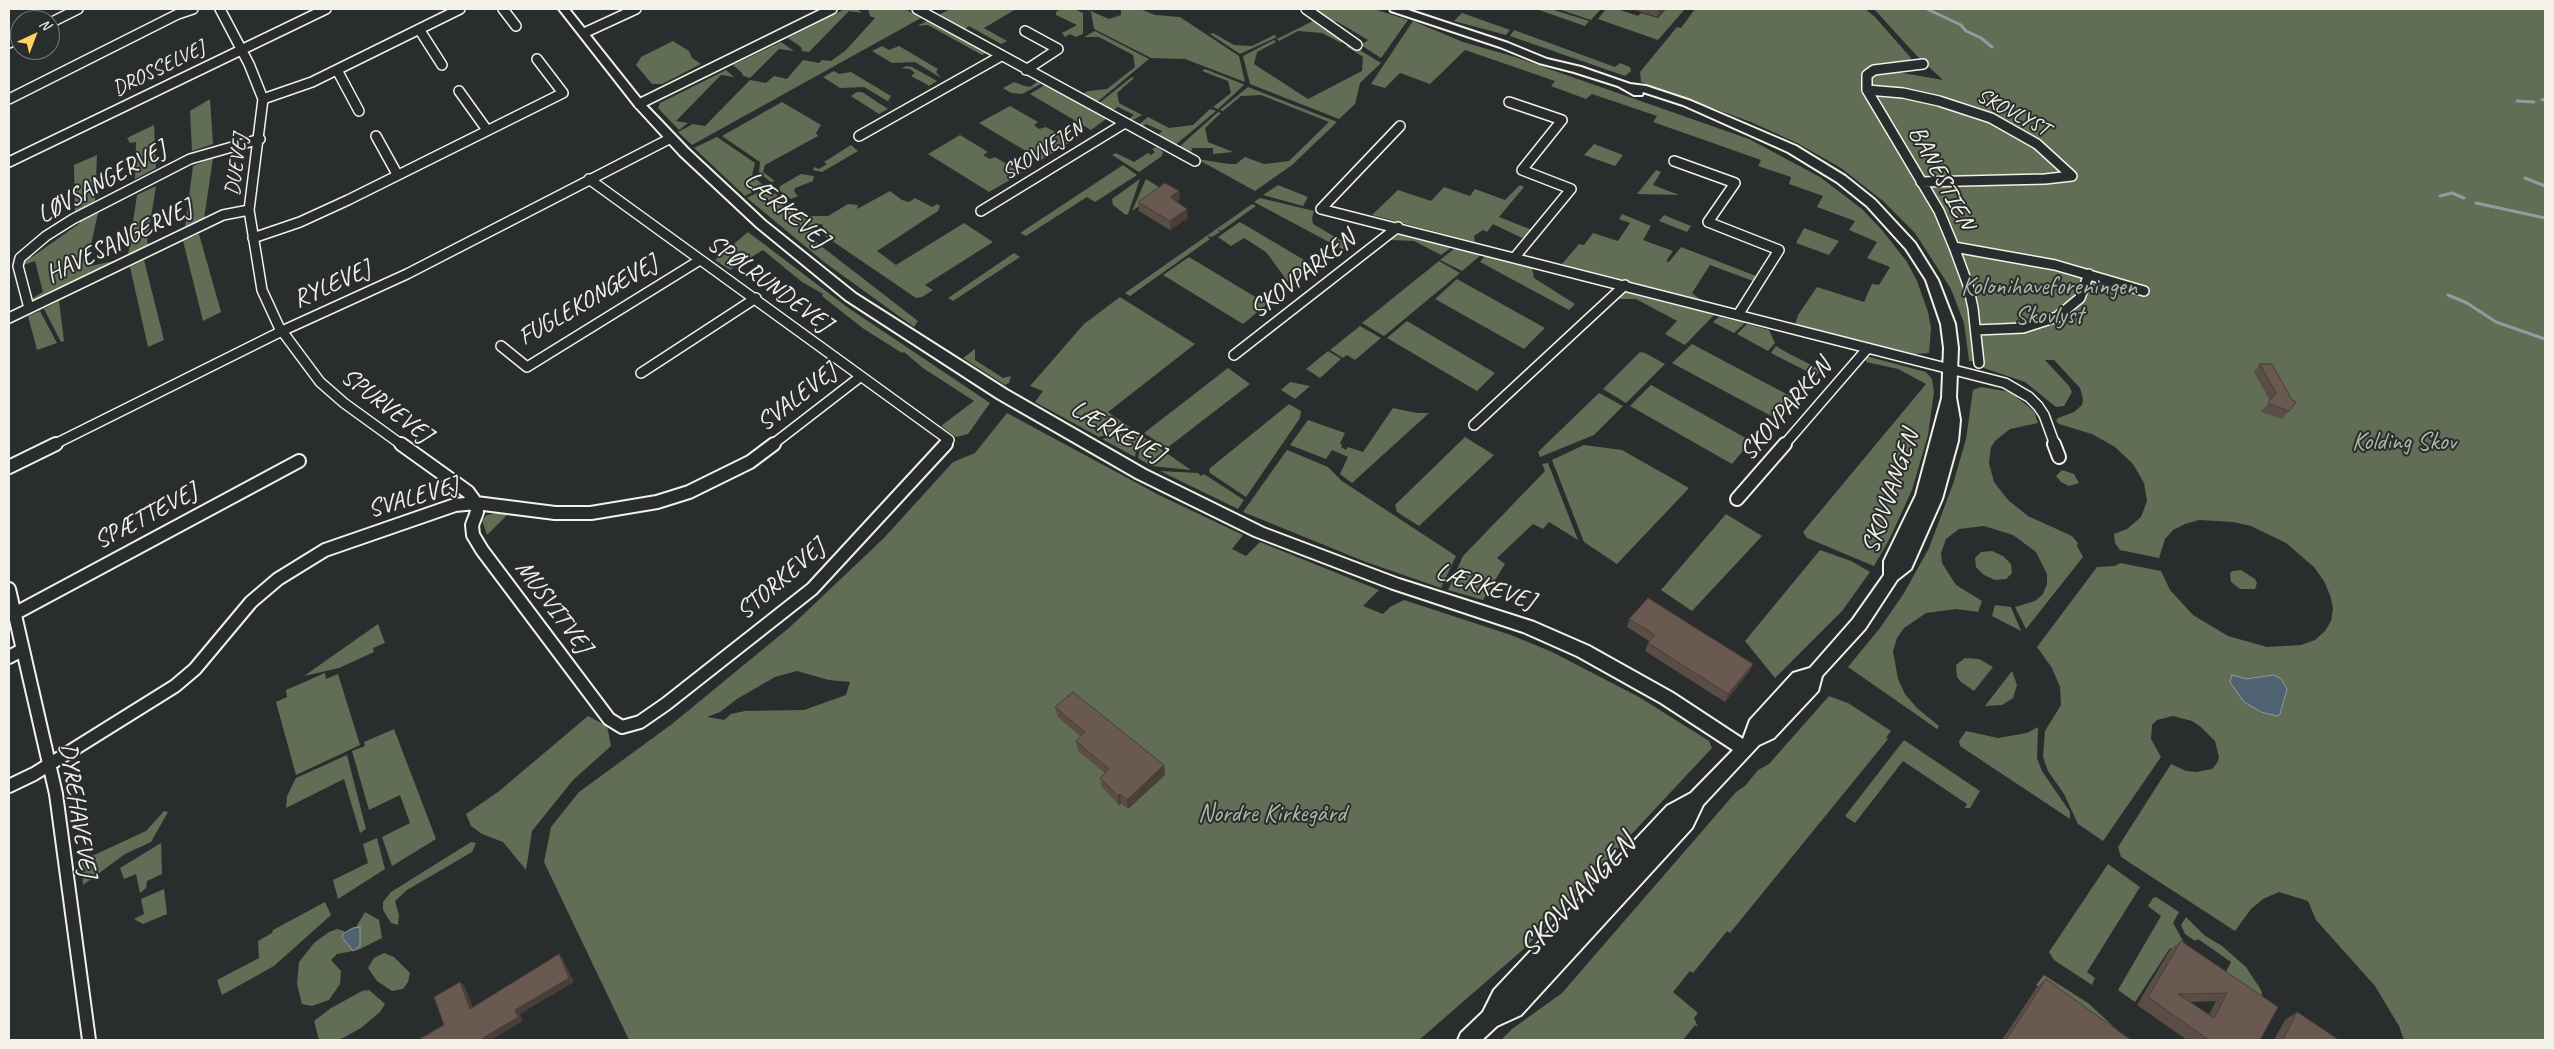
<!DOCTYPE html>
<html>
<head>
<meta charset="utf-8">
<style>
	body { margin:0 }
	#map { position:relative; width:2554px; height:1049px; overflow:hidden; background:#2a2d2e; font-family:Caveat,sans-serif }
	canvas { display:block }
	.frame { position:absolute; inset:0; border:10px solid #f4f1e8; pointer-events:none }
	.north { position:absolute; left:10px; top:10px; width:50px; height:50px; box-sizing:border-box; background:#2a2d2e; border:1px solid #7b7b78; border-radius:50%; rotate:43deg; font-size:14px; font-weight:700; line-height:20px; text-align:center; color:#f4f1e8 }
	.north::after { content:''; display:block; margin:auto; width:18px; height:22px; background:#ffd166; clip-path:polygon(50% 0,100% 100%,50% 72%,0 100%) }
</style>
</head>
<body>
<div id="map">
<canvas width="2554" height="1049"></canvas>
<div class="frame"></div>
<div class="north">N</div>
</div>
<script>
const ctx = document.querySelector('canvas').getContext('2d');
ctx.lineJoin = 'round';
function fillPath(path, color) {
  ctx.fillStyle = color;
  ctx.fill(path, 'evenodd');
}
function poly(rows) {
  const path = new Path2D();
  for (const r of rows) {
    path.moveTo(r[0], r[1]);
    for (let i = 2; i < r.length; i += 2) path.lineTo(r[i], r[i + 1]);
  }
  return path;
}
function stroke(path, color, width, dash) {
  ctx.strokeStyle = color;
  ctx.lineWidth = width;
  ctx.lineCap = dash ? 'butt' : 'round';
  ctx.setLineDash(dash || []);
  ctx.stroke(path);
}
function label(font, color, halo, rows, align = 'center') {
  ctx.font = font + ' Caveat,sans-serif';
  ctx.lineWidth = 4;
  ctx.setLineDash([]);
  ctx.textBaseline = 'middle';
  ctx.strokeStyle = halo;
  ctx.fillStyle = color;
  for (const [text, x, y, turn = 0] of rows) {
    ctx.save();
    ctx.translate(x, y);
    ctx.rotate((+turn || 0) * Math.PI / 180);
    ctx.textAlign = isNaN(turn) ? turn : align;
    if (halo) ctx.strokeText(text, 0, 0);
    ctx.fillText(text, 0, 0);
    ctx.restore();
  }
}
fillPath(poly([
	[845,9,857,9,862,13,849,11,809,52,802,51,801,47,788,38],
	[868,9,905,9,921,18,692,145,678,132,693,124,705,126,750,80,766,83,774,76,787,79,803,60,819,63,822,60,831,61,846,50,875,18,870,16],
	[950,9,1016,9,984,28,1007,41,1001,44,969,26,965,29,939,15],
	[1061,9,1074,9,1083,13,1083,34,1076,37,1070,34,1065,37,1062,33,1077,25,1056,15,1056,12],
	[1086,9,1109,19,1121,15,1121,10,1118,9,1140,9,1155,15,1180,17,1239,56,1245,82,1185,59,1151,58,1094,29,1091,12],
	[1313,9,1374,9,1408,20,1381,58,1361,45,1368,40,1336,21,1330,24],
	[1536,9,1551,9,1589,21,1585,26],
	[1558,9,1596,9,1600,10,1591,20],
	[1606,9,1617,9,1638,16,1641,13,1658,18,1666,9,1685,9,1658,40,1598,19],
	[1695,9,1865,9,1875,17,1911,58,1909,62,1880,63,1874,68,1943,80,1916,55,1874,9,2545,9,2545,1040,2404,1040,2399,1026,2375,986,2316,920,2308,901,2279,892,2263,899,2251,909,2235,931,2121,857,2118,847,2171,764,2186,771,2196,772,2212,769,2217,763,2219,757,2215,741,2201,727,2192,721,2173,716,2157,720,2152,725,2151,739,2161,757,2103,841,2078,824,2064,794,2048,771,2043,757,2045,731,2061,705,2060,687,2052,668,2037,647,2097,567,2115,566,2120,563,2161,571,2170,590,2193,615,2228,636,2267,647,2301,645,2315,640,2325,631,2331,621,2333,608,2330,595,2324,581,2314,567,2286,543,2251,526,2233,522,2199,520,2185,524,2173,530,2165,539,2159,558,2120,550,2115,543,2114,534,2127,529,2141,517,2147,501,2144,483,2133,464,2115,447,2092,434,2059,424,2056,421,2058,418,2074,412,2082,405,2083,399,2080,388,2054,360,2045,360,2069,386,2072,392,2064,406,2056,407,2025,382,1981,367,1979,332,1993,327,1969,323,1974,361,1969,361,1964,323,1951,289,1915,233,1883,201,1841,168,1797,143,1751,122,1641,82,1640,72,1677,27,1681,28],
	[1462,13,1465,14,1510,30,1506,35,1454,21],
	[1315,20,1345,41,1341,43,1322,33,1298,31,1279,41,1277,39],
	[927,21,986,53,982,55,928,25,917,26],
	[1413,21,1463,42,1515,57,1749,139,1820,177,1862,209,1882,230,1907,262,1917,281,1928,312,1931,328,1929,353,1914,354,1795,325,1798,315,1817,287,1864,302,1872,284,1879,285,1890,267,1867,258,1877,242,1849,230,1855,221,1817,207,1823,196,1789,184,1791,177,1758,166,1761,160,1653,122,1657,116,1592,94,1586,99,1551,86,1555,81,1465,50,1430,84,1400,73,1385,88,1371,84],
	[1514,30,1615,67,1620,63,1630,67,1631,71,1625,76,1510,36],
	[1095,31,1149,59,1096,103,1081,95,1088,91,1107,89,1135,67,1133,55,1099,37,1084,37],
	[1213,33,1234,45,1252,46,1274,35,1277,37,1240,54,1210,34],
	[1274,40,1276,42,1257,52,1254,64,1308,99,1362,71,1363,57,1346,46,1350,44,1381,63,1360,83,1355,104,1339,119,1250,84,1243,56],
	[673,41,689,51,692,58,701,64,662,84,652,84,636,65,641,57],
	[781,42,794,51,779,49,750,78,743,76,742,73,733,65],
	[882,46,889,50,899,46,938,69,936,72,941,78,915,62,892,63,872,51],
	[907,66,912,67,937,81,929,86,926,84,911,76,915,73,910,69,901,68],
	[1205,69,1243,84,1244,85,1218,109,1213,107,1231,93,1228,81,1202,71],
	[726,70,734,77,721,75,676,121,688,123,679,130,658,108,660,103],
	[834,71,839,74,851,72,891,96,888,101,894,105,864,87,840,88,823,77],
	[1132,77,1134,78,1117,93,1119,103,1142,115,1131,121,1127,120,1134,115,1118,107,1110,112,1098,104],
	[1014,82,1025,86,1030,87,1037,82,1041,84,1022,94,1011,93,1003,88],
	[1045,85,1106,119,1091,130,1030,94],
	[1248,87,1337,122,1292,165,1255,191,1197,159,1229,164,1236,164,1245,157,1264,164,1289,161,1329,122,1261,95,1241,96,1223,111,1220,110],
	[857,92,862,92,888,109,879,114,851,96],
	[210,99,213,144,192,151,190,111],
	[782,102,821,125,816,133,818,136,765,165,763,172,775,181,777,179,775,181,771,182,759,173,760,162,722,136],
	[1010,106,1038,122,1034,125,1039,129,1046,127,1072,141,1041,160,979,123],
	[1210,109,1216,111,1174,146,1156,137,1162,131,1146,124,1140,128,1138,125,1148,117,1169,128,1193,125],
	[1218,112,1221,113,1205,128,1208,142,1233,152,1213,154,1213,148,1192,148,1191,153,1188,153,1178,148],
	[154,125,156,168,135,179,136,142,130,143,127,138],
	[960,135,988,152,983,155,990,159,995,157,1022,173,989,192,928,154],
	[717,137,755,163,752,175,764,186,745,196,694,148],
	[1594,144,1623,155,1615,166,1584,155],
	[851,145,858,151,822,172,813,170,814,167,819,169,827,164,824,162],
	[1157,147,1163,152,1162,156,1139,172,1112,155,1116,153,1134,162,1148,153,1151,155,1155,152,1152,149],
	[97,155,95,203,75,214,74,165],
	[213,158,204,219,185,228,193,166],
	[1123,165,1137,175,1095,202,1087,197,1026,236,1020,233],
	[1656,170,1661,172,1653,185,1679,195,1637,194],
	[801,174,814,176,813,181,795,188,794,191,798,196,791,199,779,190,780,186],
	[1140,179,1128,214,1126,215,1113,205,1112,199],
	[1146,179,1162,189,1132,211],
	[1278,185,1308,197,1303,206,1263,195],
	[1520,185,1524,187,1499,217,1532,230,1522,238,1493,224,1487,232,1483,230,1474,236,1475,242,1372,215,1398,190,1431,201,1444,187,1470,196,1475,189,1505,200],
	[156,186,147,242,149,245,128,255,137,195],
	[766,188,810,216,828,216,848,204,858,205,857,209,890,191,902,200,909,202,915,198,932,207,937,204,940,206,938,211,877,251,896,265,964,223,993,242,925,285,933,290,922,297,916,298,825,236,822,224,815,225,811,234,812,239,918,321,914,327,824,262,747,198],
	[1260,198,1314,211,1312,218,1313,224,1349,245,1344,250,1254,202],
	[1252,204,1256,206,1221,231,1217,229,1220,232,1212,237,1207,236,1210,239,1130,296,1125,293],
	[99,209,86,267,123,259,33,302,33,298,43,292,35,261,23,265,25,259,29,255,32,257,80,223,77,220],
	[1622,214,1651,226,1643,240,1673,251,1666,261,1669,262,1681,247,1756,276,1753,281,1710,265,1692,293,1702,301,1562,264,1579,244,1584,245,1593,233,1618,241,1630,223,1619,219],
	[1664,215,1691,226,1687,232,1659,221],
	[1240,222,1316,267,1311,270,1307,268,1288,282,1266,252,1244,238,1231,246,1218,237],
	[1804,228,1839,241,1829,255,1796,243],
	[748,232,847,307,990,403,968,434,956,437,941,426,974,401,923,368,904,352,902,353,864,329,832,304,822,296,823,294,802,282,763,250,730,270,715,260],
	[199,234,221,312,203,321,183,241],
	[1399,234,1452,247,1441,255,1414,241,1391,240],
	[1455,248,1481,255,1462,271,1440,260],
	[1014,253,1020,257,953,301,948,298],
	[1485,256,1532,268,1534,278,1575,304,1569,310,1480,262],
	[1189,257,1267,304,1243,324,1163,275],
	[144,260,164,340,148,347,130,267],
	[1439,261,1460,273,1384,336,1362,323],
	[1457,279,1545,328,1524,349,1435,299],
	[1625,292,1714,315,1685,345,1665,334,1677,321,1636,299,1617,299],
	[1120,297,1195,344,1108,412,1131,428,1099,437,1035,402,1043,391,1030,386,1084,324],
	[59,301,64,341,61,342,44,309],
	[40,311,57,343,37,350,28,316],
	[1719,317,1745,323,1734,333,1713,322],
	[1407,321,1495,373,1477,391,1387,338],
	[1747,324,1769,330,1775,343,1768,351,1737,334],
	[1360,326,1381,338,1355,360,1347,355,1343,358,1330,350],
	[1692,344,1792,397,1773,417,1672,363],
	[1776,346,1784,351,1821,370,1816,376,1771,353],
	[975,349,975,360,1003,378,1011,376,1009,383,1005,385,963,358],
	[1328,351,1341,359,1320,378,1306,369],
	[1640,352,1645,353,1665,364,1626,403,1603,389],
	[1866,356,1926,372,1932,379,1934,392,1928,435,1912,490,1890,538,1874,566,1807,538,1803,532,1926,384,1898,369,1866,362],
	[1228,368,1250,384,1167,448,1144,433],
	[1290,382,1310,386,1295,399,1281,390],
	[1651,385,1751,441,1732,464,1630,406],
	[1981,387,2010,392,2034,411,2038,423,2010,429,1996,440,1991,447,1989,463,1994,482,2008,500,2028,516,2072,536,2078,543,2077,546,2083,557,2026,629,2015,607,2035,601,2043,594,2047,584,2047,574,2036,552,2013,535,1984,526,1959,529,1946,539,1941,553,1942,563,1956,585,1982,601,1978,612,1957,609,1926,613,1904,628,1897,638,1893,651,1898,679,1905,694,1917,708,1939,726,1937,729,1848,667,1880,628,1904,593,1929,548,1953,484,1966,439,1973,390],
	[1599,393,1623,406,1594,435,1540,457,1538,452],
	[1289,404,1301,411,1300,418,1246,497,1210,473,1209,469],
	[1393,408,1417,413,1429,413,1352,483,1340,474,1348,457,1332,450,1326,459,1290,445,1308,420,1345,433,1340,443,1342,445,1341,447,1346,450,1348,447,1363,452],
	[1007,413,1159,495,1243,535,1232,549,1246,556,1260,542,1379,590,1363,606,1383,614,1390,607,1404,600,1511,635,1552,652,1639,697,1709,741,1712,748,1526,947,1419,1040,629,1040,544,862,551,827,579,792,672,724,790,627,884,538,953,462,975,453],
	[797,671,829,680,850,682,846,695,804,710,745,711,731,714,724,720,707,717,720,712,737,699,775,677],
	[1136,430,1140,433,1135,457,1102,439],
	[1142,436,1191,470,1151,466,1138,458],
	[1465,437,1494,455,1419,526,1397,512,1395,505],
	[1584,445,1622,450,1689,488,1617,564,1584,542,1552,460],
	[1287,450,1328,467,1342,481,1456,556,1441,588,1366,562,1243,512],
	[1548,463,1578,540,1549,522,1543,529,1533,524,1497,558,1505,564,1483,600,1448,590,1463,556,1545,471,1542,464],
	[2062,470,2074,474,2079,483,2069,486,2061,482,2056,476],
	[1160,471,1198,473,1201,476,1204,474,1244,500,1238,509],
	[496,513,506,514,506,516,487,535,482,520,487,515],
	[1726,514,1762,536,1692,611,1661,590],
	[1820,550,1851,561,1870,572,1842,611,1775,678,1745,641],
	[1992,551,2003,556,2011,564,2012,573,2006,579,1995,580,1984,575,1976,567,1975,558,1981,552],
	[2241,570,2255,579,2257,583,2255,589,2240,589,2231,582,2230,574,2232,571],
	[1995,605,2011,607,2021,631,1992,616],
	[378,624,385,643,373,648,374,652,339,668,304,676],
	[1965,658,1979,659,1993,667,1974,691,1961,682,1957,677,1956,665],
	[2012,671,2017,685,2013,698,2002,705,1985,706],
	[325,673,326,679,338,674,360,745,296,775,276,702,287,697,286,690],
	[1829,696,1848,703,1891,731,1886,738,1888,739,1730,933,1727,931,1693,973,1690,971,1673,992,1698,1013,1694,1018,1698,1027,1695,1025,1683,1040,1501,1040,1512,1029,1562,993,1736,792,1745,786,1758,770,1769,764],
	[588,716,607,726,611,746,573,780,532,831,526,870,503,842,482,834,471,826,466,814,498,792],
	[2038,727,2037,758,2042,771,2070,812,2070,819,1960,746,1959,741,1966,731,1998,738,2027,733],
	[394,729,436,839,392,866,382,837,410,823,400,795,369,810,352,751,365,746,364,742],
	[1904,740,1980,791,1970,808,1965,808,1967,804,1903,761,1855,823,1845,816],
	[347,755,366,829,360,833,344,779,286,808,287,796,296,778],
	[164,811,168,812,151,842,125,854,83,885,81,861,146,831],
	[377,838,385,869,338,899,333,880,368,863,363,844],
	[471,842,476,843,472,852,407,890,395,901,399,915,398,925,391,923,383,910,383,902,391,892],
	[161,843,162,874,147,881,146,888,140,893,136,874,124,879,120,868],
	[2108,864,2140,887,2087,972,2095,978,2092,985,2054,960,2049,952],
	[164,889,167,914,143,924,134,919,144,914,141,899],
	[2156,897,2179,912,2173,923,2187,948,2186,959,2170,948,2135,1002,2118,990,2161,916,2148,906,2153,898],
	[325,902,331,915,274,966,222,995,217,980,259,958,258,941,272,933,273,930],
	[365,912,379,920,382,938,358,950,337,954,331,960,341,971,340,984,329,1000,312,1006,302,1004,297,984,299,962,314,943,329,932,337,929,344,931,344,933,356,927],
	[2186,917,2204,935,2222,946,2246,967,2261,990,2264,1003,2226,972,2231,962,2198,939,2195,941,2185,934,2181,925],
	[384,953,394,957,410,973,408,982,403,989,392,991,377,981,368,968,374,958],
	[2044,975,2088,1003,2128,1040,2112,1040,2036,985],
	[369,990,385,1004,380,1012,361,1028,339,1040,319,1040,314,1021,331,1008,362,991]
]), '#616d55');
const water = poly([
	[2232,675,2246,679,2274,675,2281,679,2287,689,2280,714,2277,716,2261,712,2244,702,2230,682,2232,675],
	[360,927,360,946,353,951,342,937,344,933,353,928,360,927]
]);
fillPath(water, '#4f6272');
stroke(water, '#919ba1', 1);
stroke(poly([
	[1927,9,1961,25,1966,31,1981,38,1992,47],
	[2542,100,2545,99],
	[2517,101,2534,102],
	[2525,178,2545,186],
	[2440,196,2452,193,2464,198],
	[2476,203,2545,218],
	[2448,295,2467,303,2496,322,2545,339]
]), '#919ba1', 3);
const minorFar1 = poly([
	[220,9,249,64,263,99,249,210,262,290,279,327,320,382,344,403,402,445],
	[503,9,516,26],
	[917,9,1195,161],
	[1306,9,1357,45],
	[50,23,78,9],
	[419,29,442,65],
	[1025,31,1058,49,1026,70],
	[584,33,636,9],
	[9,43,20,38],
	[1923,64,1874,70,1867,75,1867,90,1939,211,1954,247,1968,285,1973,308,1979,363],
	[337,70,359,111],
	[1867,90,1903,93,1939,101,1991,118,2037,144,2072,176,2045,179,1921,182],
	[459,91,487,130],
	[9,99,178,14,193,9],
	[263,99,312,82,460,9],
	[1509,102,1562,120,1522,170,1571,189,1515,257],
	[639,104,832,9],
	[376,136,397,174],
	[859,136,1001,56],
	[1674,161,1735,183,1708,222,1779,250,1738,315],
	[9,162,326,9],
	[589,179,949,440,945,445],
	[1321,209,2005,383,2029,397,2038,406,2044,415,2055,445],
	[1321,209,1400,126],
	[981,211,1125,123],
	[253,238,300,222,348,200,563,93,537,59],
	[1954,247,2055,265,2144,291],
	[29,308,18,266,20,258,46,236,73,219,190,159,260,139],
	[9,318,223,215,249,210],
	[1976,330,2023,328,2057,317,2080,298,2089,274],
	[501,346,527,367,700,260],
	[1234,355,1398,227],
	[641,373,756,298],
	[1474,425,1625,285],
	[53,445,282,331,407,274,671,138],
	[772,445,860,377],
	[1784,445,1867,349]
]);
const minor = poly([
	[401,444,468,492,476,503,477,512,472,525,473,535,482,550,609,719,622,727,640,722,666,704,812,589,946,444],
	[2054,444,2059,457],
	[9,467,56,444],
	[1737,499,1785,444],
	[9,589,56,794,89,1040],
	[14,614,299,461],
	[9,657,22,650],
	[9,786,34,774,175,686,195,669,251,602,278,579,325,550,455,505,476,503,555,513,591,513,657,502,689,492,750,462,774,444]
]);
const tertiary = poly([
	[559,9,569,9,643,102,688,149,765,221,856,294,1007,390,1146,470,1264,528,1399,579,1534,622,1589,646,1673,693,1743,739,1750,720,1793,673,1810,668,1853,619,1884,575,1884,561,1916,495,1942,398,1944,348,1941,324,1926,280,1906,249,1867,206,1837,182,1788,152,1683,105,1643,92,1642,95,1634,95,1618,86,1574,72,1539,63,1500,47,1391,11,1390,9,1405,9,1508,43,1547,59,1581,67,1630,84,1646,86,1691,101,1796,146,1845,176,1875,200,1915,243,1938,280,1955,324,1958,348,1956,397,1960,420,1958,441,1942,499,1911,569,1897,580,1865,629,1822,676,1818,691,1774,738,1759,745,1703,805,1692,828,1521,1015,1497,1026,1482,1040,1458,1040,1461,1033,1483,1012,1494,990,1667,806,1691,793,1733,750,1661,703,1577,656,1523,632,1390,588,1254,536,1136,478,997,398,846,300,757,227,680,155,635,106,559,9]
]);
stroke(minorFar1, '#f4f1e8', 12);
stroke(minor, '#f4f1e8', 16);
stroke(tertiary, '#f4f1e8', 4);
stroke(minorFar1, '#2a2d2e', 9);
stroke(minor, '#2a2d2e', 12);
fillPath(tertiary, '#2a2d2e');
fillPath(poly([
	[1632,9,1665,9,1657,17],
	[1179,191,1180,199,1176,202,1188,218,1170,230,1139,211,1138,202],
	[2260,364,2292,400,2296,402,2282,419,2261,412,2270,401,2254,372],
	[1629,619,1753,664,1749,672,1725,702,1645,651,1649,641,1627,627],
	[1055,707,1164,765,1165,775,1128,809,1121,804,1119,805,1102,787,1100,778,1105,773,1078,751,1076,741,1081,737,1058,717],
	[2181,941,2278,1007,2260,1040,2187,1040,2137,1005,2170,950],
	[2216,1001,2209,1015,2189,1002],
	[2046,979,2131,1040,2002,1040,2037,987],
	[2297,1012,2339,1040,2274,1040,2285,1020]
]), '#5a4d45');
fillPath(poly([
	[1659,9,1665,9,1657,17],
	[1179,191,1180,199,1170,206,1170,197],
	[1187,209,1188,218,1170,230,1170,221],
	[1753,664,1749,672,1725,702,1728,694],
	[1164,765,1165,775,1128,809,1127,800],
	[1120,794,1121,804,1119,805,1118,796],
	[559,954,563,959,574,982,520,1014,523,1021,491,1040,484,1040,483,1038,515,1010],
	[460,982,465,986,475,1013,470,1009]
]), '#4a3e38');
const building = poly([
	[1165,183,1179,191,1170,197,1187,209,1170,221,1138,202,1165,183],
	[2260,364,2272,364,2292,400,2296,402,2289,411,2268,403,2276,393,2260,364],
	[1648,598,1753,664,1728,694,1648,643,1655,635,1629,619,1648,598],
	[1073,692,1164,765,1127,800,1120,794,1118,796,1100,778,1109,769,1076,741,1085,732,1055,707,1073,692],
	[2181,941,2278,1007,2260,1040,2209,1040,2148,997,2181,941],
	[2227,993,2214,1018,2178,994,2227,993],
	[559,954,569,978,515,1010,518,1017,483,1038,484,1040,418,1040,444,1025,434,997,460,982,470,1009,559,954],
	[2046,979,2131,1040,2006,1040,2046,979],
	[2297,1012,2339,1040,2283,1040,2297,1012]
]);
fillPath(building, '#695950');
stroke(building, '#4a3e38', 1);
label('21px', '#f4f1e8', '#2a2d2e', [
	["DROSSELVEJ",159,69,-26],
	["SKOVLYST",2013,113,28],
	["SKOVVEJEN",1043,151,-32],
	["DUEVEJ",237,165,-82]
]);
label('25px', '#f4f1e8', '#2a2d2e', [
	["BANESTIEN",1941,178,62],
	["LØVSANGERVEJ",102,183,-29],
	["LÆRKEVEJ",786,210,41],
	["HAVESANGERVEJ",119,242,-26],
	["SKOVPARKEN",1303,275,-38],
	["SPØLRUNDEVEJ",769,284,36],
	["RYLEVEJ",332,285,-24],
	["FUGLEKONGEVEJ",588,301,-30],
	["SVALEVEJ",797,398,-38],
	["SPURVEVEJ",386,406,37],
	["SKOVPARKEN",1786,410,-49],
	["LÆRKEVEJ",1117,432,29],
	["SKOVVANGEN",1891,492,-71],
	["SVALEVEJ",413,498,-16],
	["SPÆTTEVEJ",146,517,-28],
	["STORKEVEJ",781,580,-41],
	["LÆRKEVEJ",1485,587,18],
	["MUSVITVEJ",553,607,53],
	["DYREHAVEVEJ",77,810,81]
]);
label('25px', '#b2b6a6', '#2a2d2e', [
	["Kolonihaveforeningen",2049,287],
	["Skovlyst",2049,316],
	["Kolding Skov",2404,442],
	["Nordre Kirkegård",1272,814]
]);
label('30px', '#f4f1e8', '#2a2d2e', [
	["SKOVVANGEN",1578,896,-47]
]);
</script>
</body>
</html>
